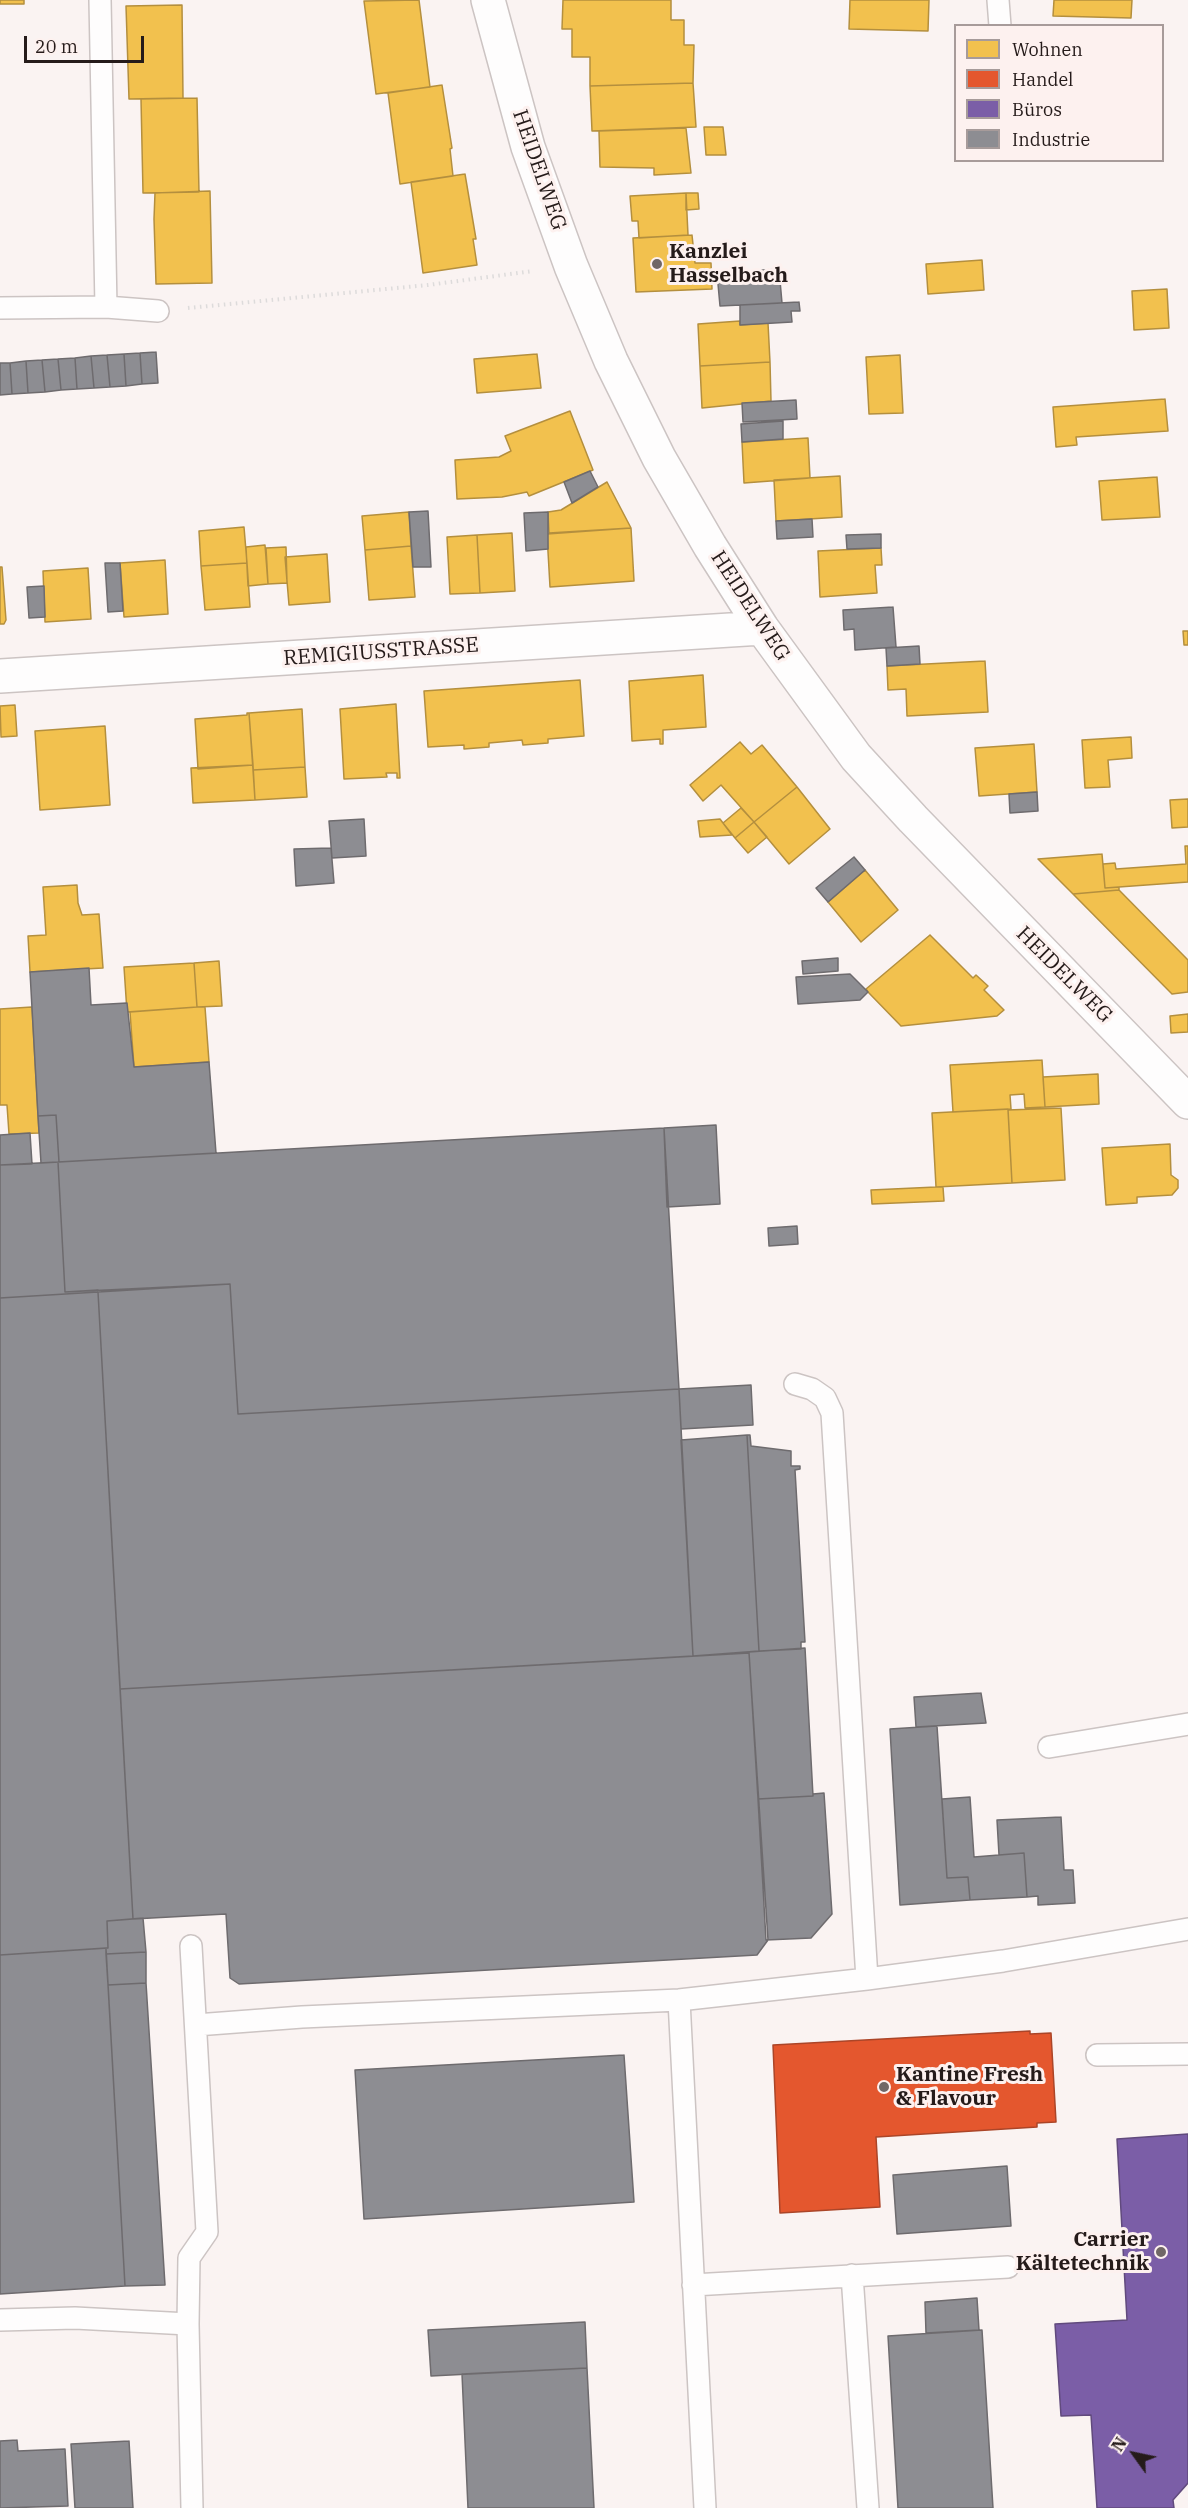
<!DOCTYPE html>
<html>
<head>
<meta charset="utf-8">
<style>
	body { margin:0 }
	#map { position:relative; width:1188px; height:2508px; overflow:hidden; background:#faf3f2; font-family:"IBM Plex Serif",serif }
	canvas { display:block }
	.legend { position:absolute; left:954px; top:24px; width:210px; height:138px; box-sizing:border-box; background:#fdf1ef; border:2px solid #a79b9a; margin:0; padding:8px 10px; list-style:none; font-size:18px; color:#251b1a }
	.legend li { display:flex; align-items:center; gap:12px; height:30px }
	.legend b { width:30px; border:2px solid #a79b9a }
	.north { position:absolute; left:1104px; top:2424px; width:60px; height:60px; -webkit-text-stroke:4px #fdf1ef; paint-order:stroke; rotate:303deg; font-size:16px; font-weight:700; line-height:24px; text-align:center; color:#251b1a }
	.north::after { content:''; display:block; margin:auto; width:21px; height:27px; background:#251b1a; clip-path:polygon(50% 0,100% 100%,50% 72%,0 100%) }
	.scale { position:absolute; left:24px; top:36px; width:120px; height:27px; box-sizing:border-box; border:3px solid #251b1a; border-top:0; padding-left:8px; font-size:18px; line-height:21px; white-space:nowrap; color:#251b1a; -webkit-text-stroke:4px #fdf1ef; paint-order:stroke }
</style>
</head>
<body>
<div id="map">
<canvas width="1188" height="2508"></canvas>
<ul class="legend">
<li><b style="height:16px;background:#f2c14e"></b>Wohnen</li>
<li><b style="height:16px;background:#e4572e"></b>Handel</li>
<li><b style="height:16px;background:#7b5ea7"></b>Büros</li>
<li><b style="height:16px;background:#8d8d92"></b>Industrie</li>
</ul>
<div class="north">N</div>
<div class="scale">20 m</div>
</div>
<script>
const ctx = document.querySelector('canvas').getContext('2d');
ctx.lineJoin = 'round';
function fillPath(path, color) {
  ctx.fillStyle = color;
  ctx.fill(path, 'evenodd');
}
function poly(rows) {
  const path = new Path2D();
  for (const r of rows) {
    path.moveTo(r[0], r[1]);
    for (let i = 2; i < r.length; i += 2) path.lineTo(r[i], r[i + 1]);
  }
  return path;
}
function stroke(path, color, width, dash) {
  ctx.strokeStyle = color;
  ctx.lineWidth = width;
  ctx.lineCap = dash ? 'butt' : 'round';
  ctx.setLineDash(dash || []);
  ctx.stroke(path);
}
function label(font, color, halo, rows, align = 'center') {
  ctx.font = font + ' "IBM Plex Serif",serif';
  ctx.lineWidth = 6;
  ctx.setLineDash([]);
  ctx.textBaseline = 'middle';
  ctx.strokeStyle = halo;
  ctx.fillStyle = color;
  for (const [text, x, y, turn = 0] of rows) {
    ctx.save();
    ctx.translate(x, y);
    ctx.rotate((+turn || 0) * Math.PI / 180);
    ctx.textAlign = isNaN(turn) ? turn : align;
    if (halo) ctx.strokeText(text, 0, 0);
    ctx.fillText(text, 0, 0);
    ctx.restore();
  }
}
const homes = poly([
	[0,0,24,0,24,4,0,4,0,0],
	[419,0,430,87,376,94,364,1,419,0],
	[563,0,671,0,671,20,684,20,684,45,694,45,693,83,590,86,590,57,572,57,572,29,562,29,563,0],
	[850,0,929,0,928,31,849,29,850,0],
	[1054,0,1132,0,1131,18,1053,16,1054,0],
	[182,5,183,98,129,99,126,6,182,5],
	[693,83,696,127,592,131,590,86,693,83],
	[442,85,452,148,450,149,453,176,400,184,388,93,442,85],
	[197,98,199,192,143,193,141,99,197,98],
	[704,127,723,127,726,155,706,155,704,127],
	[686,128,691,173,654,175,654,168,600,167,599,131,686,128],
	[465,174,476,239,473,239,477,265,423,273,411,182,465,174],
	[210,191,212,283,156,284,154,219,155,193,210,191],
	[686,193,698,193,699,209,686,210,686,193],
	[686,193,688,235,639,238,638,221,632,221,630,196,686,193],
	[692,235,695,263,711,263,712,289,636,292,633,238,692,235],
	[982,260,984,290,928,294,926,264,982,260],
	[1167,289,1169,328,1134,330,1132,291,1167,289],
	[740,321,740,325,768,323,770,362,700,366,698,324,740,321],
	[537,354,541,388,477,393,474,359,537,354],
	[900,355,903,413,869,414,866,357,900,355],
	[770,362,771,401,702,408,700,366,770,362],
	[1165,399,1168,431,1076,437,1077,445,1056,447,1053,407,1165,399],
	[570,411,593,470,529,496,527,492,502,497,457,499,455,460,499,457,511,451,505,436,570,411],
	[808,438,810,478,744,483,742,442,808,438],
	[840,476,842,517,776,521,774,480,840,476],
	[1157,477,1160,517,1102,520,1099,481,1157,477],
	[607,482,631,528,549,533,548,512,561,510,607,482],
	[409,512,411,546,365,550,362,516,409,512],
	[244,527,247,563,201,566,199,531,244,527],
	[631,528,634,581,550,587,547,534,631,528],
	[512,533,515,591,480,593,477,535,512,533],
	[477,535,480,593,450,594,447,537,477,535],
	[265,545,268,584,248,586,246,547,265,545],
	[411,546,415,597,369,600,365,550,411,546],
	[286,547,287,583,268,584,266,548,286,547],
	[881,548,882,565,875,565,877,593,820,597,818,551,881,548],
	[327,554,330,602,289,605,285,557,327,554],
	[165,560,168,614,124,617,120,563,165,560],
	[247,563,250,607,205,610,201,566,247,563],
	[0,567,2,567,6,620,4,624,0,624,0,567],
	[88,568,91,619,45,622,43,571,88,568],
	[1183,631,1188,631,1188,645,1184,645,1183,631],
	[985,661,988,712,907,716,906,689,888,690,887,666,985,661],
	[703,675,706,727,663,730,663,744,660,744,660,739,632,741,629,681,703,675],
	[580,680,584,736,548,739,548,743,523,745,522,740,489,743,489,747,464,749,464,745,428,747,424,691,580,680],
	[396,704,400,778,397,778,397,773,386,773,387,777,344,779,340,709,396,704],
	[15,705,17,736,1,737,0,706,15,705],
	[302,709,305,767,253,770,249,713,302,709],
	[247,713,249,713,253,765,198,769,195,719,247,715,247,713],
	[105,726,110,805,40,810,35,731,105,726],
	[1131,737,1132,758,1108,760,1110,787,1085,788,1082,740,1131,737],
	[740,742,751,754,762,745,797,787,754,822,721,785,703,801,690,785,740,742],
	[1034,744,1037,792,979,796,975,748,1034,744],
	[253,765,255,800,193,803,191,768,253,765],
	[305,767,307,797,255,800,253,770,305,767],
	[797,787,830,829,789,864,754,822,797,787],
	[1188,799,1188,827,1172,828,1170,800,1188,799],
	[741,808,754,822,735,838,723,823,741,808],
	[720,819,732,835,700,837,698,821,720,819],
	[754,822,767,837,748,853,735,838,754,822],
	[1185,846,1188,846,1188,882,1105,888,1103,864,1115,863,1116,869,1186,864,1185,846],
	[1102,854,1105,888,1119,887,1119,890,1073,894,1038,859,1102,854],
	[865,870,898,910,861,942,828,902,865,870],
	[77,885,78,903,82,915,99,914,103,968,30,972,28,936,46,935,43,887,77,885],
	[1119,890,1188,960,1188,992,1172,994,1073,894,1119,890],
	[930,935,973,978,976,975,988,986,984,990,1004,1010,997,1016,901,1026,868,992,866,989,930,935],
	[219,961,222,1006,197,1007,194,963,219,961],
	[194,963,197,1007,127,1012,124,967,194,963],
	[32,1007,39,1133,9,1134,7,1105,0,1105,0,1009,32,1007],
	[197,1007,205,1007,209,1062,134,1067,130,1012,197,1007],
	[1188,1014,1188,1032,1171,1033,1170,1016,1188,1014],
	[1042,1060,1045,1107,1025,1108,1024,1094,1010,1095,1011,1109,953,1112,950,1065,1042,1060],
	[1098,1074,1099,1104,1045,1107,1043,1077,1098,1074],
	[1061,1108,1065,1180,1012,1183,1008,1110,1061,1108],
	[1008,1109,1012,1183,936,1187,932,1113,1008,1109],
	[1170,1144,1171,1175,1178,1180,1178,1188,1172,1195,1137,1197,1137,1203,1106,1205,1102,1148,1170,1144],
	[936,1187,943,1187,944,1201,872,1204,871,1190,936,1187]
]);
fillPath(homes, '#f2c14e');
stroke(homes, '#b48f3e', 1.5);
const shops = poly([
	[1030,2031,1030,2034,1051,2033,1056,2122,1037,2123,1037,2127,876,2137,880,2207,780,2213,773,2045,1030,2031]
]);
fillPath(shops, '#e4572e');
stroke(shops, '#ab4528', 1.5);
const offices = poly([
	[1188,2134,1188,2483,1173,2500,1174,2508,1097,2508,1091,2415,1061,2416,1055,2324,1127,2320,1117,2139,1188,2134]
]);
fillPath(offices, '#7b5ea7');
stroke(offices, '#614a7d', 1.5);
const industry = poly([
	[779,269,782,303,720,306,717,273,779,269],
	[799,302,800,311,791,311,792,322,740,325,740,305,799,302],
	[156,352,158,383,142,384,140,353,156,352],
	[140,353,142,384,126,386,124,354,140,353],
	[124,354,126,386,110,387,107,355,124,354],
	[107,355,110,387,94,388,91,356,107,355],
	[91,356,94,388,77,389,75,358,91,356],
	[75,358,77,389,61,390,58,359,75,358],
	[58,359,61,390,45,392,42,360,58,359],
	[42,360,45,392,28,393,26,361,42,360],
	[26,361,28,393,12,394,10,363,26,361],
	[0,363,10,363,12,394,0,395,0,363],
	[796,400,797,419,743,422,742,403,796,400],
	[783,421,783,439,742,442,741,424,783,421],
	[590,471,598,487,572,503,564,482,590,471],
	[428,511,431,567,413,567,409,512,428,511],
	[548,512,548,549,526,551,524,513,548,512],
	[812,519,813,537,777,539,776,521,812,519],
	[881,534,881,548,847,549,846,535,881,534],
	[105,563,120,563,123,611,108,612,105,563],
	[44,586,45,617,29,618,27,587,44,586],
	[893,607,896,647,855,650,854,629,844,630,843,610,893,607],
	[919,646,920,664,887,666,886,648,919,646],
	[1037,792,1038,811,1010,813,1009,794,1037,792],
	[364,819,366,856,332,858,329,821,364,819],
	[331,848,334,883,296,886,294,849,331,848],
	[854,857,865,870,828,902,816,888,854,857],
	[838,958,838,971,803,974,802,961,838,958],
	[89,968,91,1005,127,1003,134,1067,209,1062,216,1153,59,1162,56,1115,38,1116,30,972,89,968],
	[850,974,868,992,860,1000,798,1004,796,977,850,974],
	[56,1115,59,1162,41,1163,38,1116,56,1115],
	[716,1125,720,1204,667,1207,664,1128,716,1125],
	[664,1128,679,1389,238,1414,230,1284,65,1292,58,1162,664,1128],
	[30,1133,32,1164,0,1165,0,1135,30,1133],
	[58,1162,65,1292,98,1290,98,1292,0,1298,0,1165,58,1162],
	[797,1226,798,1244,769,1246,768,1228,797,1226],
	[230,1284,238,1414,679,1389,693,1656,120,1689,98,1292,230,1284],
	[98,1292,133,1919,107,1921,108,1948,0,1955,0,1298,98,1292],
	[751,1385,753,1425,681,1429,679,1389,751,1385],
	[747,1435,759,1651,693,1656,681,1440,747,1435],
	[747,1435,750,1435,751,1446,791,1451,791,1466,800,1466,800,1469,795,1470,805,1642,801,1642,801,1649,759,1651,747,1435],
	[805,1648,813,1796,758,1799,749,1652,805,1648],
	[749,1653,768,1940,757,1955,239,1984,230,1978,226,1914,133,1919,120,1689,749,1653],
	[981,1693,986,1723,916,1727,914,1697,981,1693],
	[937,1726,947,1878,968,1877,970,1900,900,1905,890,1729,937,1726],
	[824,1793,832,1914,811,1938,766,1940,758,1799,813,1796,813,1794,824,1793],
	[970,1797,974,1857,1024,1853,1027,1897,970,1900,968,1877,947,1878,942,1799,970,1797],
	[1061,1817,1064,1870,1073,1870,1075,1903,1038,1905,1038,1896,1027,1897,1024,1853,999,1855,997,1820,1061,1817],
	[143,1918,146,1952,106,1954,106,1948,108,1948,107,1921,143,1918],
	[106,1948,125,2286,0,2294,0,1955,106,1948],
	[146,1952,146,1983,108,1985,106,1954,146,1952],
	[146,1983,165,2285,125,2286,108,1985,146,1983],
	[624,2055,634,2202,364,2219,355,2070,624,2055],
	[1007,2166,1011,2226,897,2234,893,2175,1007,2166],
	[977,2298,979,2330,926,2333,925,2302,977,2298],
	[585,2322,587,2368,431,2376,428,2330,585,2322],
	[982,2330,993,2508,898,2508,888,2336,982,2330],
	[587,2368,594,2508,468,2508,462,2374,587,2368],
	[17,2440,18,2451,65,2449,68,2506,0,2508,0,2441,17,2440],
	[129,2441,133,2508,75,2508,71,2444,129,2441]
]);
fillPath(industry, '#8d8d92');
stroke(industry, '#6e6b6e', 1.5);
const lane = poly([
	[998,0,1000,26],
	[106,307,158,311],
	[0,308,106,307,100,0],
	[795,1384,812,1389,825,1398,832,1413,867,1979],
	[1049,1747,1188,1724],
	[679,2000,705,2508],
	[196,2025,302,2017,679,2000,867,1979,1003,1961,1188,1929],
	[1097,2055,1188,2054],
	[852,2275,868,2508],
	[693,2285,1008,2267],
	[0,2320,75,2318,188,2324,189,2258,207,2232,191,1946],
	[188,2324,192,2508]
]);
const street = poly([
	[488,0,528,147,571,266,611,361,659,458,710,546,762,628,856,757,913,819,1188,1102],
	[0,676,762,628]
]);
stroke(lane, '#ccc4c3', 24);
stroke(street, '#ccc4c3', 36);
stroke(poly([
	[188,308,428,285,533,271]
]), '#dddbdb', 4, [1.5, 4.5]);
stroke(lane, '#fefdfd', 21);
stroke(street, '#fefdfd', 33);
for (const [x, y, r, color] of [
	[657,264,6,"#706766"],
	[884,2087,6,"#706766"],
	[1161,2252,6,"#706766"]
]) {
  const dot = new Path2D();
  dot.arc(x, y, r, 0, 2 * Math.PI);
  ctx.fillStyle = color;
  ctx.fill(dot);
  stroke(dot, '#fdf1ef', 2);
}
label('21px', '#251b1a', '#fdf1ef', [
	["HEIDELWEG",539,170,71],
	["HEIDELWEG",750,606,57],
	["REMIGIUSSTRASSE",381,652,-4],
	["HEIDELWEG",1064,975,45]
]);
label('bold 21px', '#251b1a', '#fdf1ef', [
	["Kanzlei",669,252],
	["Hasselbach",669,276],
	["Kantine Fresh",896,2075],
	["& Flavour",896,2099],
	["Carrier",1149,2240,"right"],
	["Kältetechnik",1149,2264,"right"]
], 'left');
</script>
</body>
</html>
